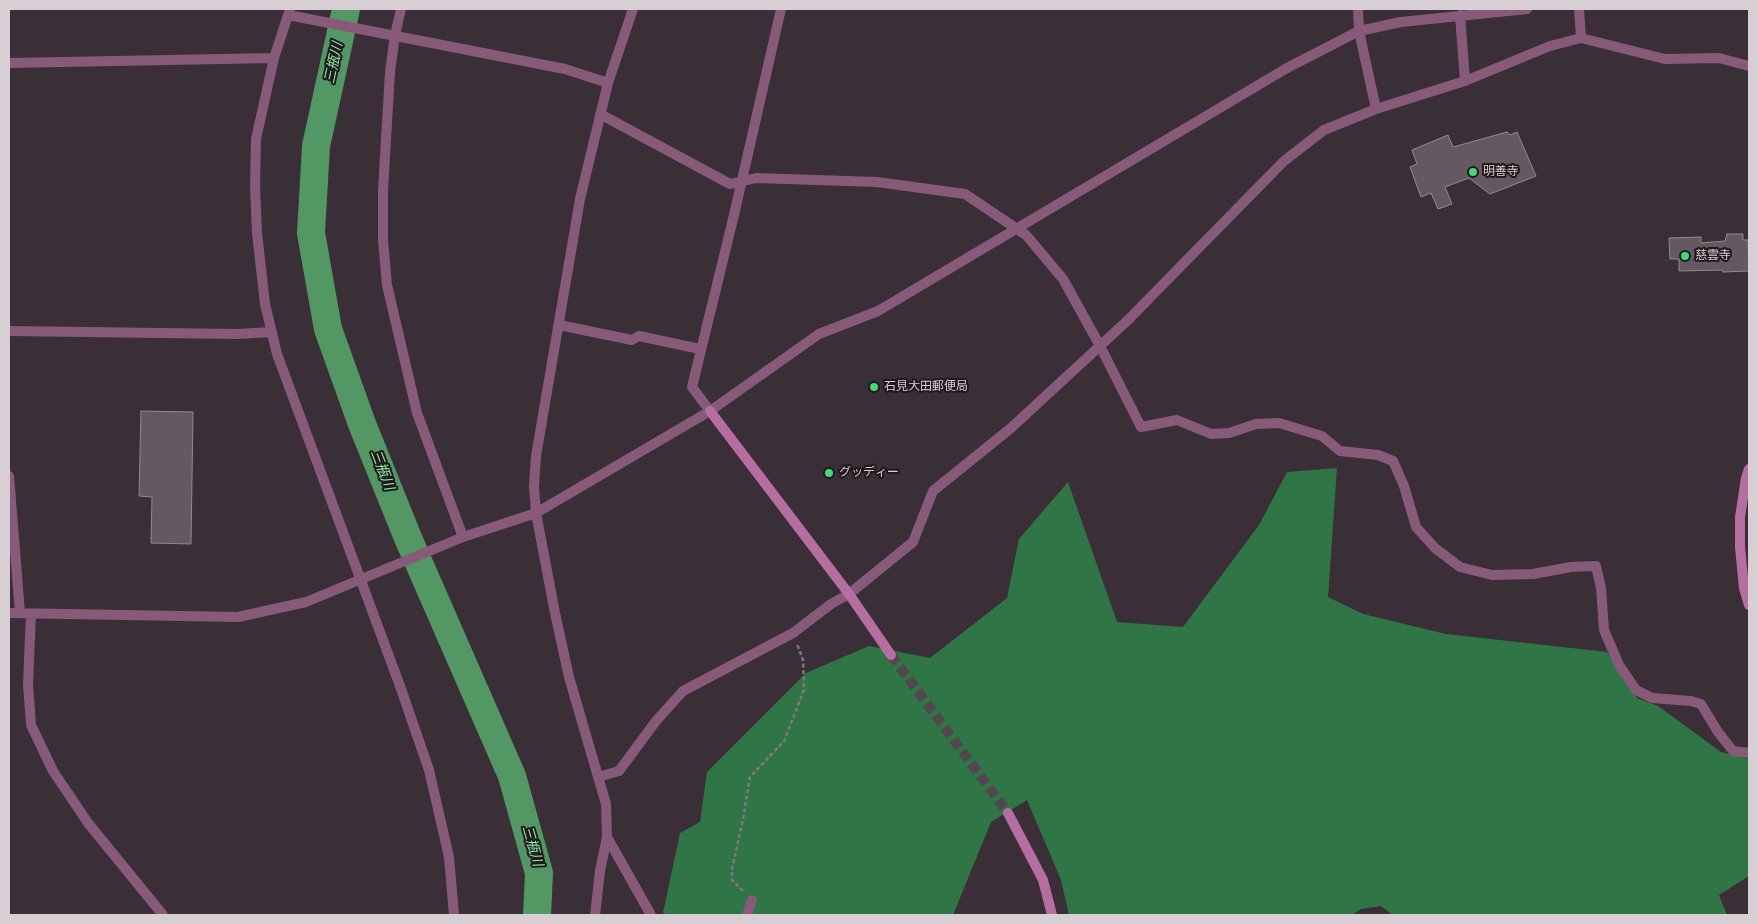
<!DOCTYPE html>
<html>
<head>
<meta charset="utf-8">
<style>
	body { margin:0 }
	#map { position:relative; width:1758px; height:924px; overflow:hidden; background:#3b2f37; font-family:Manrope,sans-serif }
	canvas { display:block }
	.frame { position:absolute; inset:0; border:10px solid #d7cfd4; pointer-events:none }
</style>
</head>
<body>
<div id="map">
<canvas width="1758" height="924"></canvas>
<div class="frame"></div>
</div>
<script>
const ctx = document.querySelector('canvas').getContext('2d');
ctx.lineJoin = 'round';
function fillPath(path, color) {
  ctx.fillStyle = color;
  ctx.fill(path, 'evenodd');
}
function poly(rows) {
  const path = new Path2D();
  for (const r of rows) {
    path.moveTo(r[0], r[1]);
    for (let i = 2; i < r.length; i += 2) path.lineTo(r[i], r[i + 1]);
  }
  return path;
}
function stroke(path, color, width, dash) {
  ctx.strokeStyle = color;
  ctx.lineWidth = width;
  ctx.lineCap = dash ? 'butt' : 'round';
  ctx.setLineDash(dash || []);
  ctx.stroke(path);
}
function label(font, color, halo, rows, align = 'center') {
  ctx.font = font + ' Manrope,"Noto Sans JP",sans-serif';
  ctx.lineWidth = 4;
  ctx.setLineDash([]);
  ctx.textBaseline = 'middle';
  ctx.strokeStyle = halo;
  ctx.fillStyle = color;
  for (const [text, x, y, turn = 0] of rows) {
    ctx.save();
    ctx.translate(x, y);
    ctx.rotate((+turn || 0) * Math.PI / 180);
    ctx.textAlign = isNaN(turn) ? turn : align;
    if (halo) ctx.strokeText(text, 0, 0);
    ctx.fillText(text, 0, 0);
    ctx.restore();
  }
}
fillPath(poly([
	[1337,468,1328,597,1363,614,1446,634,1607,652,1637,698,1658,706,1721,752,1749,759,1749,876,1719,895,1727,915,1393,915,1381,906,1361,909,1352,915,1069,915,1061,880,1027,800,991,822,953,915,668,915,663,913,680,833,700,822,707,772,806,673,869,646,930,658,1007,598,1019,539,1068,482,1117,622,1183,627,1259,525,1287,472]
]), '#307545');
stroke(poly([
	[346,9,316,146,311,233,328,329,362,424,408,538,512,776,539,873,537,915]
]), '#529764', 28);
const building = poly([
	[1507,132,1510,135,1517,132,1536,176,1490,194,1469,178,1445,187,1452,204,1438,209,1431,193,1421,197,1410,167,1417,164,1412,150,1448,135,1453,147,1507,132],
	[1727,234,1743,234,1743,240,1748,240,1749,271,1723,272,1722,270,1679,271,1679,259,1670,259,1669,238,1701,237,1701,243,1725,241,1727,234],
	[141,411,193,412,191,544,151,543,152,497,139,496,141,411]
]);
fillPath(building, '#655860');
stroke(building, '#968891', 1);
stroke(poly([
	[891,655,1008,813]
]), '#52474f', 10, [10, 5]);
stroke(poly([
	[743,891,732,880,732,869,743,819,750,777,784,741,804,690,803,660,797,644]
]), '#81777e', 2.5, [4, 2.5]);
stroke(poly([
	[290,9,274,58,256,139,255,186,257,233,265,304,277,354,400,686,429,770,449,857,454,915],
	[401,9,395,35,390,72,383,190,383,240,387,285,417,413,463,537],
	[1358,9,1359,31,1376,109],
	[1579,9,1581,38],
	[288,15,565,69,608,83],
	[1460,15,1465,81],
	[9,63,274,58],
	[600,114,730,184,756,178,877,182,965,194,1026,235,1063,279,1099,344,1141,427,1177,420,1211,434,1229,433,1256,424,1279,423,1322,436,1340,451,1378,455,1393,461,1404,486,1416,527,1435,548,1460,567,1492,575,1533,574,1571,567,1596,566,1601,588,1604,630,1619,665,1636,690,1652,698,1691,701,1701,704,1718,732,1733,751,1749,753],
	[559,325,632,340,639,336,700,349],
	[9,331,237,334,272,332],
	[710,411,692,387,734,215,781,9],
	[9,476,20,613],
	[9,613,238,617,306,602,463,537,536,513,710,411,819,334,878,311,1287,68,1359,31,1401,22,1527,9],
	[31,614,28,684,31,725,53,771,88,823,163,915],
	[598,777,619,771,656,721,683,691,793,633,831,604,849,594,913,542,933,491,1011,428,1128,320,1284,161,1324,130,1376,109,1465,81,1550,46,1581,38,1665,59,1719,58,1749,66],
	[607,837,651,915],
	[595,915,600,871,607,837,606,804,569,677,555,613,536,513,534,486,536,456,580,199,608,83,633,9],
	[747,915,752,900]
]), '#885a79', 10);
stroke(poly([
	[710,411,849,594,891,655],
	[1749,469,1746,478,1740,517,1740,547,1744,588,1749,605],
	[1008,813,1043,880,1052,915]
]), '#b66ea0', 10);
for (const [x, y, r, color] of [
	[1473,172,5,"#48d779"],
	[1685,256,5,"#48d779"],
	[874,387,5,"#48d779"],
	[829,473,5,"#48d779"]
]) {
  const dot = new Path2D();
  dot.arc(x, y, r, 0, 2 * Math.PI);
  ctx.fillStyle = color;
  ctx.fill(dot);
  stroke(dot, '#1f191d', 2);
}
label('12px', '#d7cfd4', '#1f191d', [
	["明善寺",1483,172],
	["慈雲寺",1695,256],
	["石見大田郵便局",884,387],
	["グッディー",839,473]
], 'left');
label('italic 14px', '#8feea7', '#1f191d', [
	["三瓶川",334,63,-78],
	["三瓶川",382,470,69],
	["三瓶川",532,846,74]
]);
</script>
</body>
</html>
